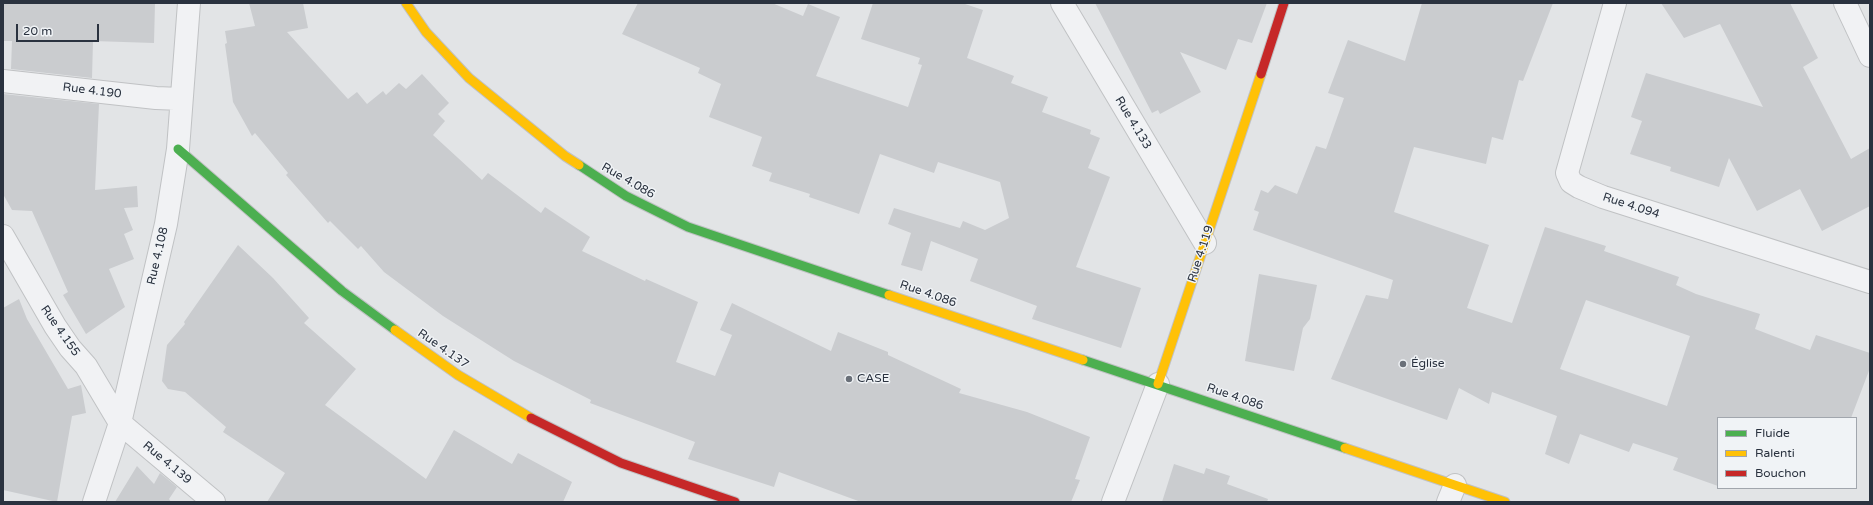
<!DOCTYPE html>
<html>
<head>
<meta charset="utf-8">
<style>
	body { margin:0 }
	#map { position:relative; width:1873px; height:505px; overflow:hidden; background:#e2e4e6; font-family:"Varela Round",sans-serif }
	canvas { display:block }
	.frame { position:absolute; inset:0; border:4px solid #2a323f; pointer-events:none }
	.legend { position:absolute; left:1717px; top:417px; width:140px; height:72px; box-sizing:border-box; background:#f0f3f6; border:1px solid #a1a6ad; margin:0; padding:5px 7px; list-style:none; font-size:12px; color:#2a323f }
	.legend li { display:flex; align-items:center; gap:8px; height:20px }
	.legend b { width:20px; border:1px solid #a1a6ad }
	.scale { position:absolute; left:16px; top:24px; width:83px; height:18px; box-sizing:border-box; border:2px solid #2a323f; border-top:0; padding-left:5px; font-size:12px; line-height:14px; white-space:nowrap; color:#2a323f; -webkit-text-stroke:3px #f0f3f6; paint-order:stroke }
</style>
</head>
<body>
<div id="map">
<canvas width="1873" height="505"></canvas>
<div class="frame"></div>
<ul class="legend">
<li><b style="height:5px;background:#4caf50"></b>Fluide</li>
<li><b style="height:5px;background:#ffc107"></b>Ralenti</li>
<li><b style="height:5px;background:#c62828"></b>Bouchon</li>
</ul>
<div class="scale">20 m</div>
</div>
<script>
const ctx = document.querySelector('canvas').getContext('2d');
ctx.lineJoin = 'round';
function fillPath(path, color) {
  ctx.fillStyle = color;
  ctx.fill(path, 'evenodd');
}
function poly(rows) {
  const path = new Path2D();
  for (const r of rows) {
    path.moveTo(r[0], r[1]);
    for (let i = 2; i < r.length; i += 2) path.lineTo(r[i], r[i + 1]);
  }
  return path;
}
function stroke(path, color, width, dash) {
  ctx.strokeStyle = color;
  ctx.lineWidth = width;
  ctx.lineCap = dash ? 'butt' : 'round';
  ctx.setLineDash(dash || []);
  ctx.stroke(path);
}
function label(font, color, halo, rows, align = 'center') {
  ctx.font = font + ' "Varela Round",sans-serif';
  ctx.lineWidth = 3;
  ctx.setLineDash([]);
  ctx.textBaseline = 'middle';
  ctx.strokeStyle = halo;
  ctx.fillStyle = color;
  for (const [text, x, y, turn = 0] of rows) {
    ctx.save();
    ctx.translate(x, y);
    ctx.rotate((+turn || 0) * Math.PI / 180);
    ctx.textAlign = isNaN(turn) ? turn : align;
    if (halo) ctx.strokeText(text, 0, 0);
    ctx.fillText(text, 0, 0);
    ctx.restore();
  }
}
fillPath(poly([
	[3,3,155,3,154,43,93,41,92,78,11,69,12,41,3,41],
	[249,3,303,3,308,28,287,32,348,99,357,92,367,104,383,91,386,95,399,83,406,89,422,74,449,103,438,114,445,121,433,135,482,180,488,173,541,213,545,207,590,237,582,251,645,281,646,279,698,302,676,362,715,376,732,335,720,330,732,303,831,351,838,332,888,352,888,355,961,389,959,393,1027,412,1090,437,1075,479,1080,480,1071,502,861,502,779,472,774,487,688,459,695,442,590,403,591,400,514,361,443,316,384,272,361,246,358,249,330,221,328,223,286,175,288,173,255,133,252,136,233,102,225,44,227,43,225,31,255,26],
	[638,3,772,3,803,16,808,4,840,17,816,76,908,107,922,65,918,64,920,58,861,39,873,3,962,3,983,10,967,58,1014,76,1011,83,1048,97,1042,112,1091,130,1090,134,1100,138,1088,168,1110,177,1076,267,1141,288,1121,348,1032,319,1037,306,970,281,978,259,931,241,922,271,901,265,911,233,888,224,894,208,960,228,963,221,985,230,1009,218,1000,182,938,162,934,173,880,154,859,214,809,197,810,194,769,181,772,173,752,166,762,137,709,117,721,84,698,73,700,68,622,34],
	[1095,3,1267,3,1252,43,1238,39,1226,70,1180,52,1201,92,1160,114,1158,110,1152,113],
	[1422,3,1553,3,1523,81,1519,80,1503,140,1492,137,1486,164,1414,147,1394,212,1489,245,1467,308,1512,323,1545,227,1606,246,1604,251,1679,277,1676,285,1696,294,1760,314,1755,329,1810,350,1816,335,1870,353,1870,368,1851,418,1718,418,1718,486,1673,470,1678,458,1633,443,1629,452,1580,434,1569,464,1545,454,1557,416,1492,392,1489,404,1459,388,1447,420,1331,379,1366,295,1388,299,1393,280,1253,230,1259,212,1254,210,1261,190,1268,193,1275,185,1297,194,1316,146,1326,149,1344,98,1328,93,1348,40,1405,61],
	[1586,300,1690,336,1667,406,1560,369],
	[1661,3,1790,3,1818,58,1803,67,1851,159,1870,148,1870,206,1822,231,1800,189,1757,211,1729,158,1719,187,1670,171,1671,167,1630,154,1642,121,1631,117,1646,73,1763,107,1720,24,1684,38],
	[3,94,99,104,95,190,137,186,138,207,124,208,133,230,124,234,134,259,109,269,125,307,86,334,63,295,68,292,32,211,12,210,3,194],
	[238,245,273,278,309,318,304,323,356,369,325,405,426,479,454,430,512,464,518,453,572,482,563,502,267,502,285,473,223,432,226,427,185,392,168,389,162,381,167,345,185,324,184,322],
	[1259,274,1317,285,1310,319,1303,328,1294,371,1245,361],
	[19,299,27,319,68,389,81,385,86,413,72,416,57,502,3,490,3,308],
	[1174,464,1204,474,1206,468,1230,476,1227,484,1268,499,1267,502,1162,502],
	[137,466,154,484,160,473,177,487,169,499,171,502,115,502]
]), '#cacccf');
const street = poly([
	[1062,3,1205,243],
	[1615,3,1567,173,1571,182,1579,187,1603,197,1870,282],
	[1845,3,1870,56],
	[3,81,156,98,181,99],
	[3,236,55,326,70,348,86,366,120,423,214,502],
	[94,502,120,423,166,224,178,149,189,3],
	[1113,502,1158,384],
	[1448,502,1455,485]
]);
const fast = poly([
	[178,149,342,291,395,330],
	[579,165,626,196,688,227,889,295],
	[1083,360,1345,448]
]);
const slow = poly([
	[406,3,426,32,469,78,565,156,579,165],
	[889,295,1083,360],
	[395,330,458,375,531,418],
	[1158,384,1261,74],
	[1345,448,1505,502]
]);
const jam = poly([
	[1261,74,1284,3],
	[531,418,621,463,735,502]
]);
stroke(street, '#c0c2c4', 24);
stroke(fast, '#c0c2c4', 11);
stroke(slow, '#c0c2c4', 11);
stroke(jam, '#c0c2c4', 11);
stroke(street, '#f1f2f4', 22);
stroke(fast, '#4caf50', 9);
stroke(slow, '#ffc107', 9);
stroke(jam, '#c62828', 9);
for (const [x, y, r, color] of [
	[1403,364,4,"#6a7079"],
	[849,379,4,"#6a7079"]
]) {
  const dot = new Path2D();
  dot.arc(x, y, r, 0, 2 * Math.PI);
  ctx.fillStyle = color;
  ctx.fill(dot);
  stroke(dot, '#f0f3f6', 1.5);
}
label('12px', '#2a323f', '#f0f3f6', [
	["Rue 4.190",92,91,7],
	["Rue 4.133",1133,123,59],
	["Rue 4.086",628,181,30],
	["Rue 4.094",1631,206,18],
	["Rue 4.119",1201,254,-72],
	["Rue 4.108",158,256,-77],
	["Rue 4.086",928,294,19],
	["Rue 4.155",60,331,55],
	["Rue 4.137",443,349,35],
	["Rue 4.086",1235,397,19],
	["Rue 4.139",167,463,40]
]);
label('12px', '#2a323f', '#f0f3f6', [
	["Église",1411,364],
	["CASE",857,379]
], 'left');
</script>
</body>
</html>
